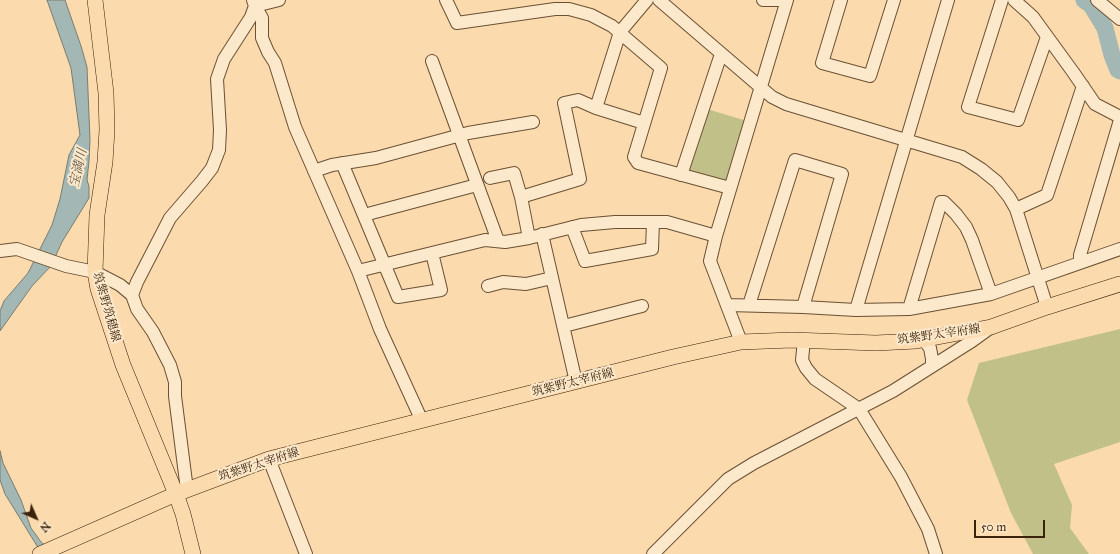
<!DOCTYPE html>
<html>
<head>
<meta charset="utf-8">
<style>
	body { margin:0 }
	#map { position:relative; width:1120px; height:554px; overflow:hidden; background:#fbdbad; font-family:"IM FELL Great Primer",serif }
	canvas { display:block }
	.north { position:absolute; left:16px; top:498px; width:40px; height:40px; -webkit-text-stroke:3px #fce8ca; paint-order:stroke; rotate:135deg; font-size:11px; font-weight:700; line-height:16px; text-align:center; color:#3a220b }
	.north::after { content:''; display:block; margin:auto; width:14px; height:18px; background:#3a220b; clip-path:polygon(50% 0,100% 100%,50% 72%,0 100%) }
	.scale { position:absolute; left:974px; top:520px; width:71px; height:18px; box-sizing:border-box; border:2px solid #3a220b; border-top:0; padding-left:5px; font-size:12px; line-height:14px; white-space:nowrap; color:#3a220b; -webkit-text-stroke:3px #fce8ca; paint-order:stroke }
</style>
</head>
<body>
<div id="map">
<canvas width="1120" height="554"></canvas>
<div class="north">N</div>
<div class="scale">50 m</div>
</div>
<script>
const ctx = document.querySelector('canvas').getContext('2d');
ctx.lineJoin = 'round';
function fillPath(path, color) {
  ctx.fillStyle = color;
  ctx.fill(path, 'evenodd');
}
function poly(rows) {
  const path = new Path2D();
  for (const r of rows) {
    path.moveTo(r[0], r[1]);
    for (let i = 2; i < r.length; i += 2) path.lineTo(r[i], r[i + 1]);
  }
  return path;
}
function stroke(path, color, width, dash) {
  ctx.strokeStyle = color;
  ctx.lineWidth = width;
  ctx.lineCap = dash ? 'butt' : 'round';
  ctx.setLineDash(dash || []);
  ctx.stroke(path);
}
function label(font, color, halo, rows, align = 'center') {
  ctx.font = font + ' "IM FELL Great Primer","Noto Serif JP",serif';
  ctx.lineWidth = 4;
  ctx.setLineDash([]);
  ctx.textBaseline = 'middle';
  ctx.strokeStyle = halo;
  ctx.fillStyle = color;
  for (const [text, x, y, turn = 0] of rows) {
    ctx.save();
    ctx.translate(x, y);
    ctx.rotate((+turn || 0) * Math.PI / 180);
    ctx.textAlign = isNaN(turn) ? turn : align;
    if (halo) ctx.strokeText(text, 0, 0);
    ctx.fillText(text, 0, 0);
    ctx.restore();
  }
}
fillPath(poly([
	[707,109,747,121,729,179,722,182,692,174,688,167],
	[1120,329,1120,442,1054,464,1072,505,1070,528,1089,554,1033,554,1011,513,967,400,979,363]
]), '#c1c088');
const water = poly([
	[47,0,65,0,81,46,87,67,90,140,89,161,87,180,89,186,89,198,62,242,51,266,32,286,0,331,0,311,4,301,28,273,52,225,60,199,69,155,80,135,71,68,47,0],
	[0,451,3,463,21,500,31,528,41,542,56,554,42,554,5,494,0,480,0,451]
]);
fillPath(water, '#a3b8b5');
stroke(water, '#797c71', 1);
stroke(poly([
	[1084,0,1091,5,1105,28,1112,55,1118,70,1120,71]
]), '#a3b8b5', 17);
const minor = poly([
	[253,0,255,6,262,18,262,38,268,52,275,63,295,127,358,271,380,329,422,421],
	[446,0,457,23,555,9,569,9,591,15,612,26,661,68,634,157,638,163,730,188],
	[659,0,772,97,786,104,962,157,981,169,997,182,1009,197,1016,209,1047,307],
	[763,0,779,0],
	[841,0,822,63,870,76,894,0],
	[1002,0,968,107,1018,120,1047,37],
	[1014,0,1033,17,1073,72,1095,104,1120,117],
	[1097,0,1120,19],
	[255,6,279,0],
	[432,61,498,241],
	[644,123,596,108,620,32,647,0],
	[342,163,398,297,441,290,432,253],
	[314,171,332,165,376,158,468,133,533,122],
	[681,175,721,54],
	[490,178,514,173,521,197,529,238],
	[521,197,580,179,564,103,578,100,596,108],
	[1016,209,1047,195,1083,86],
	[364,215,477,185],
	[572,227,585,261,652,249,653,222],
	[542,234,576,382],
	[0,251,17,249,66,266,95,272,120,285,132,295,137,309,153,332,170,365,175,382,175,396,187,490],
	[1080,263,1080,255,1120,120],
	[358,271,485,240,505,242,529,238,581,225,615,222,667,222,716,236],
	[488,286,503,282,526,284,552,278],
	[132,295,137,282,170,218,202,181,212,168,219,150,220,130,217,79,224,59,251,17,255,6],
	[728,305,803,307,856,310,909,309,991,294,1120,249],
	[749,305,795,160,842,174,803,307],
	[909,309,941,202,944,202,956,214,966,227,972,240,991,294],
	[856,310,948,0],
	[564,326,642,306],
	[923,339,930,348,932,359,932,366],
	[804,340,802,360,806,368,815,379,859,409,901,477,928,529,936,554],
	[741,342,710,261,716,236,787,0],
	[269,459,306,554],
	[653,554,728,479,754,463,893,391,972,341,990,328]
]);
const major = poly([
	[95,0,106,93,107,130,105,162,97,215,95,272,98,289,123,365,176,494,183,514,193,554],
	[40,554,176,494,269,459,673,357,741,342,792,340,876,343,916,341,991,327,1047,307,1120,284]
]);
stroke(minor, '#6a5034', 14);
stroke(major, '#3a220b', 16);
stroke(minor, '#fce8ca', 12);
stroke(major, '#fbdbad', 15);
label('12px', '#3a220b', '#fce8ca', [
	["筑紫野筑穂線",106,307,74],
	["筑紫野太宰府線",939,335,-8],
	["筑紫野太宰府線",573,383,-14],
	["筑紫野太宰府線",259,465,-18]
]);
label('italic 13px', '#5a4f3e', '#fce8ca', [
	["宝満川",79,168,-77]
]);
</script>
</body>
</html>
